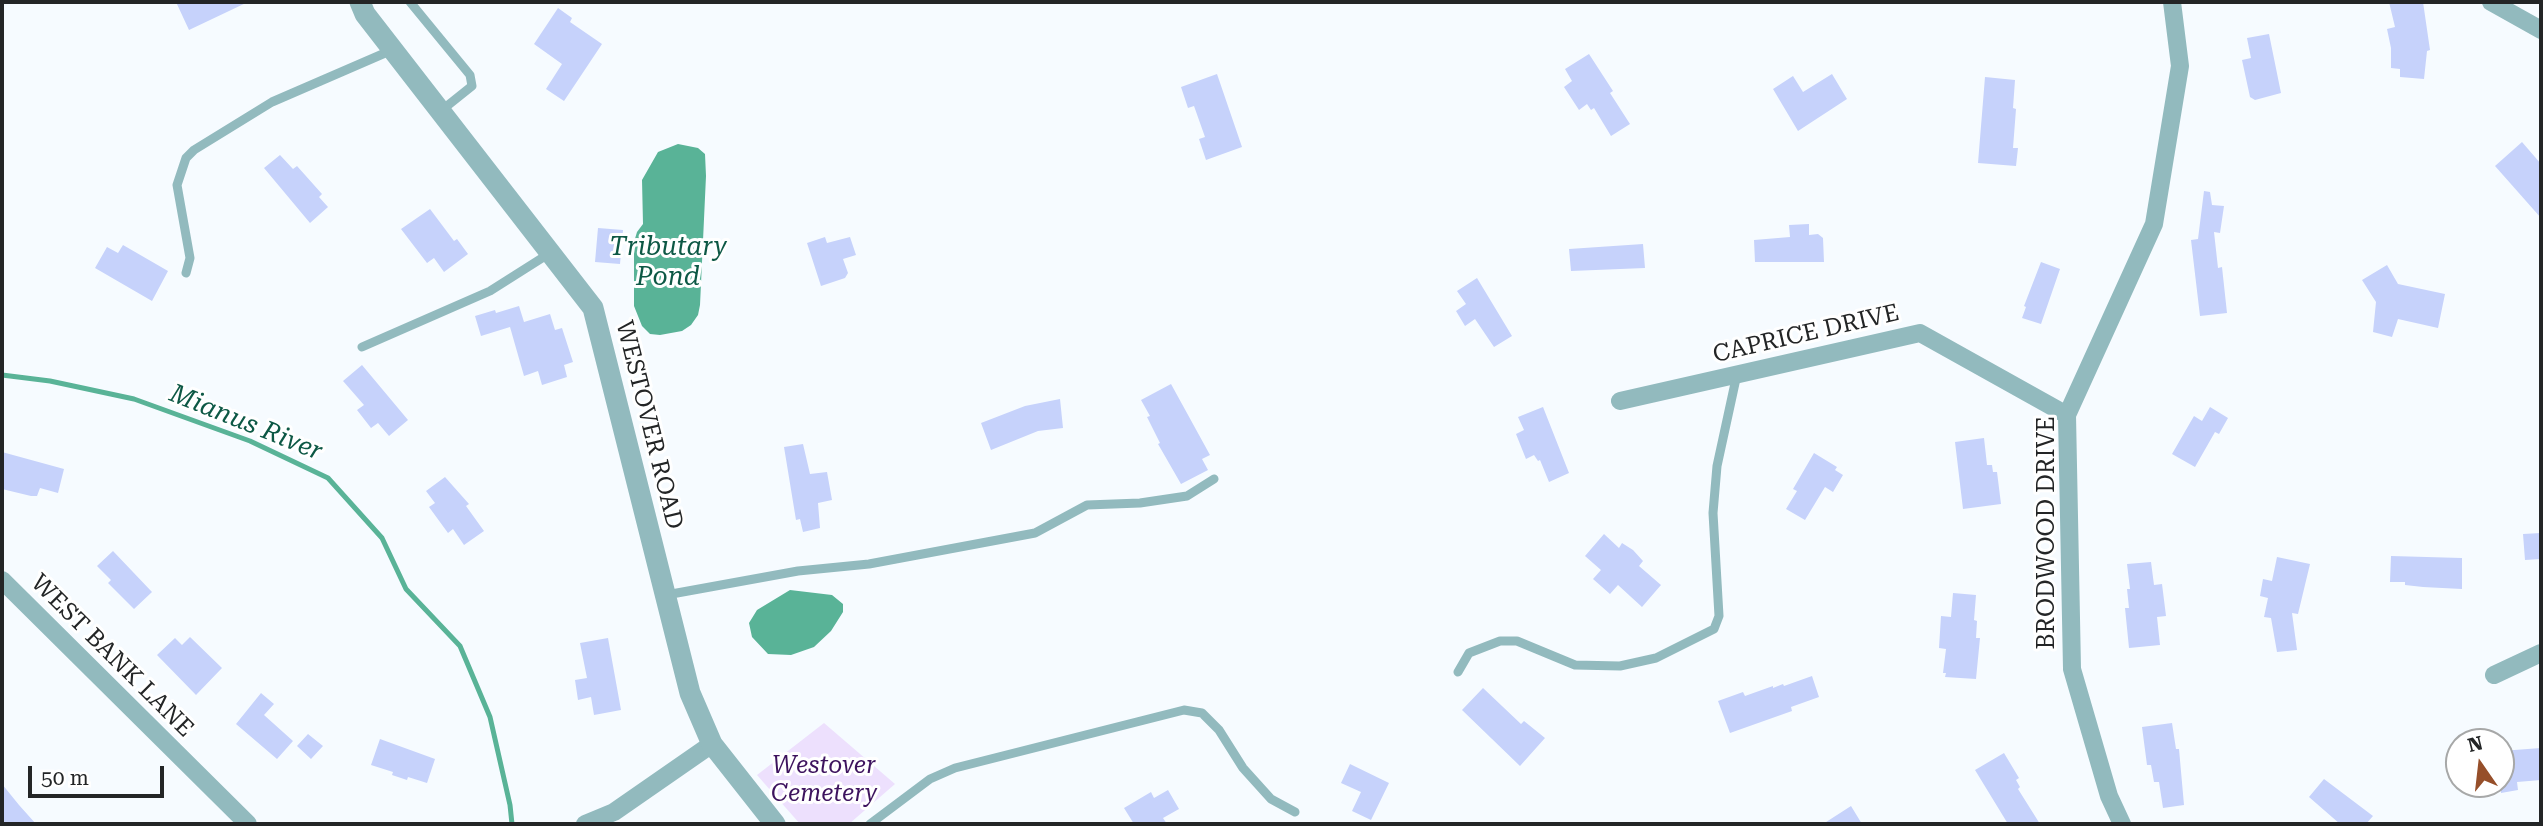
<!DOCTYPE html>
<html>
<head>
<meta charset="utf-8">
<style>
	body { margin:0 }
	#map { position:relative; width:2543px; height:826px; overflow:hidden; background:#f6fbff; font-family:"Roboto Serif",serif }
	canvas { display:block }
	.frame { position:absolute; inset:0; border:4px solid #232526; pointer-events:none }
	.north { position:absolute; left:2445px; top:728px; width:70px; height:70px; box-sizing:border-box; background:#fff; border:2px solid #a7a8a8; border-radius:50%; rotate:346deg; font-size:19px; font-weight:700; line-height:28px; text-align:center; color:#232526 }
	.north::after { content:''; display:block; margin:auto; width:24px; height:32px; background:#964f2a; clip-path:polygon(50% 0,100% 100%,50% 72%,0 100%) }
	.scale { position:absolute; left:28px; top:766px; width:136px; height:32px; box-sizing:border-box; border:4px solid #232526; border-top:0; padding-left:9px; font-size:21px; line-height:24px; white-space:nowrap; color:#232526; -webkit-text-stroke:5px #fff; paint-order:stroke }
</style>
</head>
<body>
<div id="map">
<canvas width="2543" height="826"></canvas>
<div class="frame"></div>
<div class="north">N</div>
<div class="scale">50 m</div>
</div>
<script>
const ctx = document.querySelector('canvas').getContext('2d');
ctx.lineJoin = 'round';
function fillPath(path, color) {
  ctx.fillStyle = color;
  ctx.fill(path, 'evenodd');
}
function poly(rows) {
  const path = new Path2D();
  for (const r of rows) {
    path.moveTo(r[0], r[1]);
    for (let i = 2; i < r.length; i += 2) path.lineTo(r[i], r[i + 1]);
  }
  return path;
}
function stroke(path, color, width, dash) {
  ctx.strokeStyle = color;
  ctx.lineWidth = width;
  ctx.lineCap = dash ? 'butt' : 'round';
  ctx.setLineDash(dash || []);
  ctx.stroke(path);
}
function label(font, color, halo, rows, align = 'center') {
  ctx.font = font + ' "Roboto Serif",serif';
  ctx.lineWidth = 6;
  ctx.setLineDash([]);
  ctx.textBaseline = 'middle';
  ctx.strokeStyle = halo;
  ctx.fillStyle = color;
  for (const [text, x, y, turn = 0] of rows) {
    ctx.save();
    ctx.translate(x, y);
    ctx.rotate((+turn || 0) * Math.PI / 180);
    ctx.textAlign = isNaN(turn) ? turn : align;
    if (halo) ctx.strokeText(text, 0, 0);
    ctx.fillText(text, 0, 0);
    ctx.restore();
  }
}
fillPath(poly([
	[824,723,895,784,849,824,800,824,757,775]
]), '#ede0fd');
fillPath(poly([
	[678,144,698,148,705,154,706,176,700,305,698,315,691,325,682,331,660,335,650,334,642,326,634,306,634,242,637,232,643,224,642,180,658,152],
	[790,590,832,595,843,604,843,612,831,631,814,647,791,655,768,654,752,637,749,623,757,610]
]), '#59b397');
stroke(poly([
	[2,375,50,381,134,399,250,441,328,478,382,538,406,589,460,646,490,717,510,805,512,824]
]), '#59b397', 5);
fillPath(poly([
	[176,2,248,2,189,30],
	[2389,2,2423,2,2430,50,2427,51,2424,79,2400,77,2400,69,2391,68,2391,48,2387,29,2395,27],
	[558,8,572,18,570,22,602,44,564,101,546,89,562,64,534,44],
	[2269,34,2281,93,2255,100,2250,97,2242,60,2251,58,2247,38],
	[1589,54,1613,91,1610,93,1630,124,1611,136,1594,108,1591,110,1587,104,1579,110,1564,87,1572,81,1565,69],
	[1217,74,1242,147,1206,160,1199,139,1205,137,1194,106,1188,108,1181,87],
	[1832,74,1847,99,1798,131,1773,89,1793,76,1803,92],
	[1985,77,2015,80,2013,108,2016,109,2013,148,2018,148,2016,166,1978,163],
	[2522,142,2541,164,2541,218,2495,166],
	[280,155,293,169,297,166,322,194,319,197,328,207,310,223,264,168],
	[2204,191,2210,192,2212,205,2224,206,2220,233,2214,232,2218,268,2222,267,2227,313,2200,316,2191,240,2198,239],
	[430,209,454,241,457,239,468,254,444,272,434,258,427,263,401,229],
	[1809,224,1809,235,1818,234,1823,238,1824,262,1755,262,1754,240,1790,237,1789,225],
	[598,228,623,230,620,264,595,262],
	[825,237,827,243,850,237,856,255,843,259,848,273,845,278,821,286,807,243],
	[1643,244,1645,268,1571,271,1569,249],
	[123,245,168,271,152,301,95,268,107,247,118,253],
	[2041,262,2060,269,2041,324,2022,318,2026,307,2024,306],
	[2387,265,2398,284,2445,294,2438,328,2398,319,2392,337,2373,332,2376,302,2362,280],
	[1477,278,1512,336,1494,347,1475,319,1465,326,1456,311,1466,304,1457,291],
	[519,306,524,322,550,314,555,330,562,328,573,362,564,365,567,377,542,385,538,371,524,376,510,327,481,336,475,316,495,310,496,313],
	[362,365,408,420,389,436,378,423,371,428,357,410,364,405,343,381],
	[1171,384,1210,455,1202,459,1208,470,1181,484,1158,444,1160,443,1147,417,1150,416,1141,400],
	[1060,399,1063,428,1038,431,991,450,981,423,1025,406],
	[1543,407,1569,473,1549,482,1540,460,1538,461,1534,455,1526,459,1516,434,1524,430,1518,417],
	[2210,407,2228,418,2219,434,2215,432,2195,467,2172,454,2194,416,2202,421],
	[1984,438,1987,465,1992,465,1993,472,1997,472,2001,504,1963,509,1955,442],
	[803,444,810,474,827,472,832,500,818,503,820,528,803,532,800,519,796,520,784,447],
	[2,452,64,469,58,493,40,488,37,496,31,496,2,489],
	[1814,453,1837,467,1835,470,1843,475,1833,492,1825,487,1805,520,1786,509,1797,491,1793,489],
	[445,477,469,504,466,506,484,531,464,545,453,529,448,533,429,507,435,503,426,491],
	[2541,533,2541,559,2525,560,2523,534],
	[1604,534,1619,548,1622,543,1633,550,1643,561,1639,566,1661,585,1642,607,1618,585,1610,594,1593,579,1601,570,1585,556],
	[113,551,152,592,134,609,108,583,111,580,97,566],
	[2391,556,2462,558,2462,589,2423,587,2405,585,2405,582,2390,582],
	[2277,557,2310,564,2298,614,2292,613,2297,650,2277,652,2271,618,2264,617,2268,598,2260,596,2263,579,2272,581],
	[2151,562,2154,585,2162,584,2166,616,2157,617,2160,645,2129,648,2125,608,2129,608,2127,589,2130,589,2127,564],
	[1953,593,1976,595,1974,620,1977,621,1976,638,1980,638,1976,679,1945,677,1946,673,1943,673,1946,649,1939,648,1941,616,1951,617],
	[190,637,222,668,196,695,157,655,175,638,182,645],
	[608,638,621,710,594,715,591,697,578,700,575,680,587,678,580,643],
	[1812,676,1819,697,1791,707,1792,711,1730,733,1718,701,1743,692,1745,696,1773,686,1773,688,1783,684,1784,686],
	[1483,688,1521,724,1524,721,1545,738,1520,766,1462,710],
	[261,693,274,704,264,715,293,741,277,759,236,724],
	[2172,723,2176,749,2179,749,2184,805,2163,808,2159,782,2154,782,2151,765,2147,765,2142,727],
	[308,734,323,746,311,759,297,746],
	[380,739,435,759,427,783,408,777,407,780,392,775,393,772,371,765],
	[2541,748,2541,780,2517,782,2518,790,2501,793,2501,751],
	[2004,753,2019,778,2016,780,2020,787,2018,789,2040,824,2008,824,1975,770],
	[1350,764,1389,783,1371,820,1352,811,1361,792,1341,783],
	[2324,779,2373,816,2366,824,2340,824,2309,797],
	[2,784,19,805,36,824,2,824],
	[1168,790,1179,809,1163,818,1167,824,1134,824,1124,808,1151,792,1154,798],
	[1851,806,1862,824,1823,824]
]), '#c6d2fb');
stroke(poly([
	[410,2,470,75,472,86,442,110],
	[186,273,190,258,177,185,186,158,194,150,272,102,392,50],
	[362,347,490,291,550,253],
	[666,595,798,571,869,564,1035,533,1087,505,1140,503,1187,496,1214,479],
	[1458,672,1469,653,1500,641,1517,641,1575,665,1620,666,1656,658,1714,629,1719,616,1713,513,1717,466,1737,374],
	[870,824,930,779,955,768,1184,710,1202,713,1219,730,1243,768,1271,799,1295,812]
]), '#92babe', 9);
stroke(poly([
	[2491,2,2541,30],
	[1620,401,1920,333,2067,415],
	[2,580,248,824],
	[2494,675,2541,653],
	[585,824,614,812,712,744],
	[2122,824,2109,796,2072,669,2067,415,2154,224,2180,66,2172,2]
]), '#92babe', 18);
stroke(poly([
	[360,2,365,14,593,308,690,693,712,744,775,824]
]), '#92babe', 21);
label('24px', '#232526', '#fff', [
	["CAPRICE DRIVE",1806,334,-13],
	["WESTOVER ROAD",649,425,76],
	["BRODWOOD DRIVE",2047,533,-90],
	["WEST BANK LANE",112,656,45]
]);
label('italic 24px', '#3d135e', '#fff', [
	["Westover",824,766],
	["Cemetery",824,794]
]);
label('italic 26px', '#0d5845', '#fff', [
	["Tributary",668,247],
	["Pond",668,277],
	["Mianus River",246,423,22]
]);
</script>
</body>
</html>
